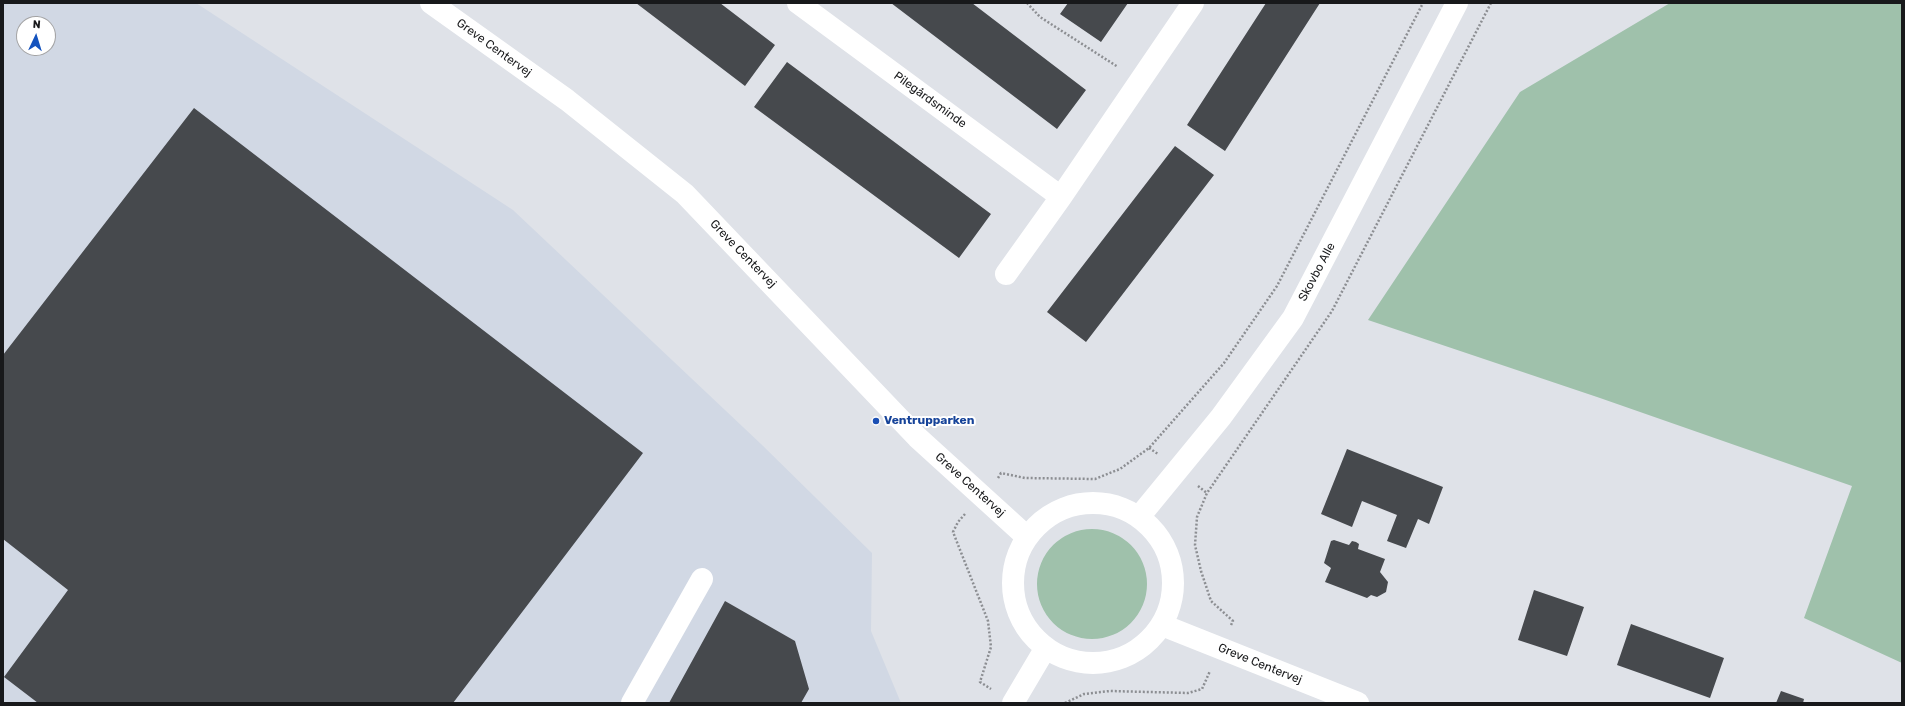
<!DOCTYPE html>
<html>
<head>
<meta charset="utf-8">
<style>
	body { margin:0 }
	#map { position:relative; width:1905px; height:706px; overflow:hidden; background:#dfe2e8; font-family:Rubik,sans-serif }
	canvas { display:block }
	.frame { position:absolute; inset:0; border:4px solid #18191b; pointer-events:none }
	.north { position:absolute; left:16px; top:16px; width:40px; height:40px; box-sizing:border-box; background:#fff; border:1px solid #a3a3a4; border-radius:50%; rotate:4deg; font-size:11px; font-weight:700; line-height:16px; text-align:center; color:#18191b }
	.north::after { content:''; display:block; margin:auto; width:14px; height:18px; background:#1453be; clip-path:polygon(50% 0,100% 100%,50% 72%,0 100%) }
</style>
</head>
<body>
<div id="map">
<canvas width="1905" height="706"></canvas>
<div class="frame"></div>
<div class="north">N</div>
</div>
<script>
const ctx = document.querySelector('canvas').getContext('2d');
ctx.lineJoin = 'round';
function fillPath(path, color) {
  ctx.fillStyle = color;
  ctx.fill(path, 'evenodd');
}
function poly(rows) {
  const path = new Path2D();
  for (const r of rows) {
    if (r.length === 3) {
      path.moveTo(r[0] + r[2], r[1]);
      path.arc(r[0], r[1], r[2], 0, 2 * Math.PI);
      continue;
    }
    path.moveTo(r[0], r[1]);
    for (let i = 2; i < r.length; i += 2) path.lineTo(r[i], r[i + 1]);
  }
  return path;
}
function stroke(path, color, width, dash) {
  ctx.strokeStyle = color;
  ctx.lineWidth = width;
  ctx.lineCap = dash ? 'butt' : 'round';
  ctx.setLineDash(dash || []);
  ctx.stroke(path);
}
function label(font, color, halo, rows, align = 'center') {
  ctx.font = font + ' Rubik,sans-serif';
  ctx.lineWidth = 4;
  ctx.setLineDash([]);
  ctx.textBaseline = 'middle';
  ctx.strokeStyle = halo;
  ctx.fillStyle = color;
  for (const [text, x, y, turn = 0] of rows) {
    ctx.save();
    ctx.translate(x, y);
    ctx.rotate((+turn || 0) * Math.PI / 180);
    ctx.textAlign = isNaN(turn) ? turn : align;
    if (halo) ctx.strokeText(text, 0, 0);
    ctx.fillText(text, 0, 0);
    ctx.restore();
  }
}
fillPath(poly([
	[3,3,196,3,513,210,761,444,872,553,871,631,901,703,3,703],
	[24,24,48,24,48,48,24,48]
]), '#d1d8e4');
fillPath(poly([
	[1670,3,1902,3,1902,663,1804,618,1852,486,1600,398,1368,320,1520,92],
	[1092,584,55]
]), '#9fc1ab');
fillPath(poly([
	[636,3,720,3,775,45,745,86],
	[891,3,972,3,1086,90,1057,129],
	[1068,3,1128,3,1101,42,1060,14],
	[1266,3,1320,3,1225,151,1187,125],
	[787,62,991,214,959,258,754,107],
	[194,108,643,453,453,703,38,703,4,677,68,590,3,539,3,355],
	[1175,146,1214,175,1086,342,1047,312],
	[1347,449,1443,487,1429,524,1418,519,1406,548,1387,541,1397,515,1362,501,1352,527,1321,514],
	[1334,540,1349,545,1352,541,1356,542,1359,544,1358,549,1385,559,1380,572,1388,582,1386,592,1377,597,1371,595,1367,598,1325,582,1331,568,1324,563,1331,541],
	[1534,590,1584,607,1567,656,1518,640],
	[725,601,795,641,809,689,801,703,669,703],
	[1631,624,1724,658,1710,698,1617,665],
	[1781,691,1804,699,1803,703,1776,703]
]), '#46494d');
stroke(poly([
	[1027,3,1040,17,1118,67],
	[1149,448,1158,454],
	[998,478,1001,473,1025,478,1095,479,1120,469,1149,448,1224,363,1277,286,1423,3],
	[1198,486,1207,493],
	[965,514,958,522,953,532,988,621,991,647,980,682,991,689],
	[1231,625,1233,621,1211,601,1201,571,1195,545,1197,517,1207,493,1332,311,1491,3],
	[1065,703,1084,694,1110,691,1188,693,1202,689,1210,671]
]), '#8c8e92', 2.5, [2, 2]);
stroke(poly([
	[431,3,567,100,685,194,917,437,1027,537],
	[798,3,1061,197,1193,3],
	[1006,274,1061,197],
	[1093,583,80],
	[1139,517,1221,417,1293,318,1457,3],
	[1162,625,1358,703],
	[632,703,702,579],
	[1013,703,1045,649]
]), '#fff', 22);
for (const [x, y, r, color] of [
	[876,421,4,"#1a4fb4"]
]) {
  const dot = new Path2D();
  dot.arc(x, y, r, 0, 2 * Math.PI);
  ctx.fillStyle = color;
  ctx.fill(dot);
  stroke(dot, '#fff', 1.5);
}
label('12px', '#18191b', '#fff', [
	["Greve Centervej",494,48,36],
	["Pilegårdsminde",930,100,36],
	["Greve Centervej",743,254,46],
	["Skovbo Alle",1317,272,-62],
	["Greve Centervej",970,485,42],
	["Greve Centervej",1260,664,22]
]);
label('bold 12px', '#164399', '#fff', [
	["Ventrupparken",884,421]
], 'left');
</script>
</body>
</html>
